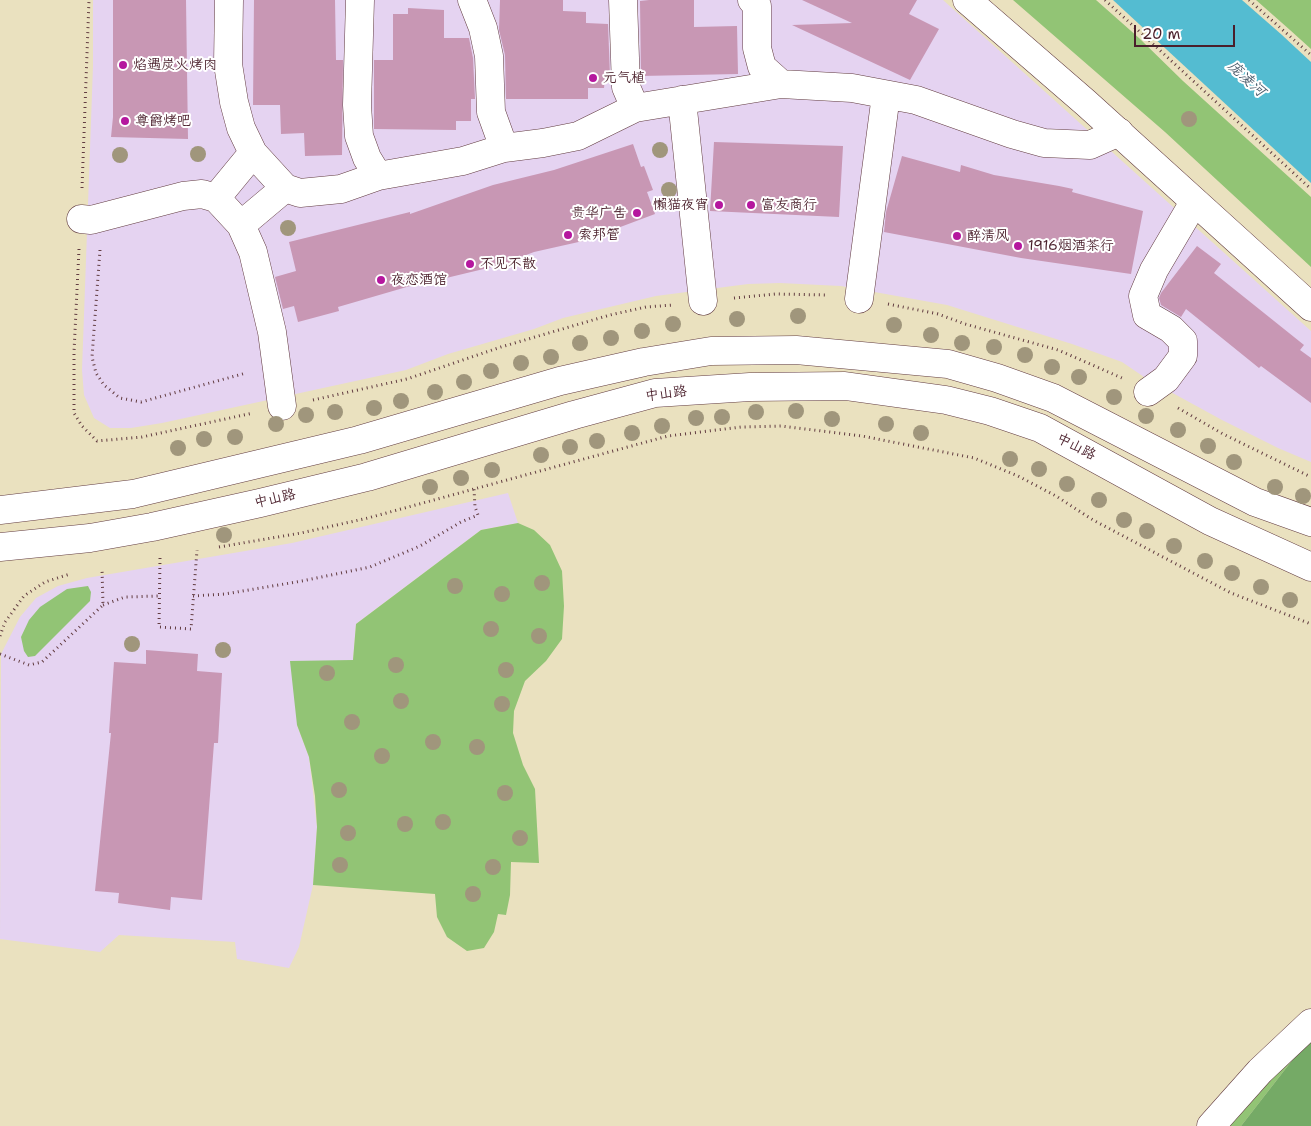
<!DOCTYPE html>
<html>
<head>
<meta charset="utf-8">
<style>
	body { margin:0 }
	#map { position:relative; width:1311px; height:1126px; overflow:hidden; background:#eae1bf; font-family:"Shantell Sans",sans-serif }
	canvas { display:block }
	.scale { position:absolute; left:1134px; top:25px; width:101px; height:22px; box-sizing:border-box; border:2px solid #4a1f2b; border-top:0; padding-left:6px; font-size:15px; line-height:18px; white-space:nowrap; color:#4a1f2b; -webkit-text-stroke:4px #fff; paint-order:stroke }
</style>
</head>
<body>
<div id="map">
<canvas width="1311" height="1126"></canvas>
<div class="scale">20 m</div>
</div>
<script>
const ctx = document.querySelector('canvas').getContext('2d');
ctx.lineJoin = 'round';
function fillPath(path, color) {
  ctx.fillStyle = color;
  ctx.fill(path, 'evenodd');
}
function poly(rows) {
  const path = new Path2D();
  for (const r of rows) {
    path.moveTo(r[0], r[1]);
    for (let i = 2; i < r.length; i += 2) path.lineTo(r[i], r[i + 1]);
  }
  return path;
}
function stroke(path, color, width, dash) {
  ctx.strokeStyle = color;
  ctx.lineWidth = width;
  ctx.lineCap = dash ? 'butt' : 'round';
  ctx.setLineDash(dash || []);
  ctx.stroke(path);
}
function label(font, color, halo, rows, align = 'center') {
  ctx.font = font + ' "Shantell Sans","LXGW WenKai TC",sans-serif';
  ctx.lineWidth = 4;
  ctx.setLineDash([]);
  ctx.textBaseline = 'middle';
  ctx.strokeStyle = halo;
  ctx.fillStyle = color;
  for (const [text, x, y, turn = 0] of rows) {
    ctx.save();
    ctx.translate(x, y);
    ctx.rotate((+turn || 0) * Math.PI / 180);
    ctx.textAlign = isNaN(turn) ? turn : align;
    if (halo) ctx.strokeText(text, 0, 0);
    ctx.fillText(text, 0, 0);
    ctx.restore();
  }
}
fillPath(poly([
	[93,0,943,0,1311,331,1311,462,1278,448,1222,420,1147,379,1122,362,1072,344,947,305,841,286,780,283,748,284,656,296,563,318,534,329,448,354,406,370,162,423,131,428,110,428,94,418,84,395,82,370,93,66],
	[508,493,518,523,481,530,356,624,353,660,297,725,309,757,317,827,313,885,299,947,289,968,237,959,235,942,119,935,100,952,0,939,1,654,20,617,36,598,58,586,87,578,292,543]
]), '#e5d3f1');
fillPath(poly([
	[1013,0,1096,0,1139,38,1183,81,1311,197,1311,267,1165,132],
	[1256,0,1311,0,1311,49,1290,30],
	[518,523,534,530,550,545,562,571,564,606,562,639,546,661,525,681,514,711,513,733,523,765,535,789,539,863,511,862,510,895,506,915,498,914,494,932,484,948,467,951,447,937,437,917,435,894,313,885,317,827,315,796,309,757,297,725,290,661,353,660,356,624,481,530],
	[88,586,91,592,90,601,35,656,28,657,24,651,21,637,29,620,40,607,67,589],
	[1304,1045,1241,1126,1222,1126]
]), '#92c475');
fillPath(poly([
	[1311,1040,1311,1126,1241,1126,1304,1045]
]), '#75aa66');
fillPath(poly([
	[1113,0,1242,0,1282,35,1311,62,1311,183]
]), '#54bcd1');
fillPath(poly([
	[113,0,186,0,188,139,111,137,113,117],
	[254,0,335,0,336,60,343,60,342,155,305,156,304,133,281,134,280,105,253,105],
	[500,0,563,0,563,11,586,12,586,23,608,24,610,76,605,77,604,88,588,88,588,99,506,99,505,55,499,30],
	[649,0,694,0,694,27,737,26,738,74,641,76,640,1],
	[802,0,917,0,909,14,939,29,910,80,792,25,852,23],
	[408,8,444,10,444,38,469,38,473,58,475,99,471,99,471,121,456,121,456,130,374,129,374,60,393,60,393,14,408,14],
	[714,142,843,146,839,217,710,211],
	[633,144,641,167,644,166,653,190,647,192,655,214,583,241,534,252,521,257,521,260,442,279,441,277,338,307,339,311,298,322,294,306,283,309,275,277,296,271,289,242,410,212,410,214,493,185,554,170],
	[902,156,960,172,961,165,994,175,1059,186,1073,189,1072,192,1143,211,1131,274,1021,258,884,232,886,212],
	[1197,246,1221,264,1214,273,1304,345,1300,350,1311,358,1311,403,1261,366,1259,368,1186,309,1181,317,1161,305,1159,298,1161,293],
	[146,650,198,654,197,671,222,673,218,743,214,743,202,900,171,897,170,910,118,903,119,893,95,891,111,733,109,733,114,662,146,664]
]), '#c897b4');
const pedestrian = poly([
	[229,0,228,64,234,102,241,128,253,153,285,188,300,193,341,189,378,176,463,161,504,148,543,143,578,136,635,108,781,84,852,88,916,100,1012,134,1044,143,1090,145,1119,132],
	[360,0,357,105,359,136,367,158,378,176],
	[472,0,483,28,489,56,491,112,504,148],
	[623,0,626,87,635,108],
	[752,0,757,6,757,48,762,67,781,84],
	[682,100,703,301],
	[216,198,253,153],
	[81,219,91,220,183,196,202,194,216,198,241,225,253,252,272,332,282,406],
	[241,225,285,188],
	[859,299,886,95],
	[1148,392,1166,379,1183,356,1183,341,1171,329,1147,315,1143,296,1154,270,1194,202]
]);
const minor = poly([
	[967,0,1086,103,1311,307],
	[1211,1126,1260,1071,1311,1023]
]);
const primary = poly([
	[0,510,133,494,359,440,560,381,644,362,711,351,796,350,948,364,997,378,1053,398,1255,502,1311,522],
	[0,547,90,538,152,527,260,503,367,477,574,415,655,393,750,387,845,386,946,400,990,411,1040,428,1210,521,1311,567]
]);
stroke(pedestrian, '#623c41', 29);
stroke(minor, '#623c41', 29);
stroke(primary, '#623c41', 29);
stroke(poly([
	[1105,0,1311,189],
	[1249,0,1311,55],
	[82,188,89,0],
	[79,249,74,352,74,413,82,426,97,441,142,437,253,413],
	[100,250,92,357,96,373,104,385,120,398,141,402,246,373],
	[734,298,776,294,828,295],
	[888,304,938,314,965,324,1058,350,1122,378],
	[313,400,407,379,501,347,610,315,646,307,673,305],
	[1178,408,1223,434,1311,477],
	[219,547,301,533,368,518,668,436,741,427,781,426,862,436,974,458,1018,476,1056,496,1093,520,1231,593,1311,624],
	[160,558,159,627,191,629,197,550],
	[193,596,225,594,302,581,370,567,420,546,461,522,478,515,475,507,474,489],
	[103,605,125,597,159,596],
	[0,636,5,622,24,596,45,582,70,574],
	[0,654,29,665,42,662,103,605,102,568]
]), '#623c41', 3, [1, 4]);
stroke(pedestrian, '#fff', 28);
stroke(minor, '#fff', 28);
stroke(primary, '#fff', 28);
ctx.fillStyle = '#a0967c';
for (const [x, y] of [
	[1189,119],
	[660,150],
	[198,154],
	[120,155],
	[669,190],
	[288,228],
	[798,316],
	[737,319],
	[673,324],
	[894,325],
	[642,331],
	[931,335],
	[611,338],
	[580,343],
	[962,343],
	[994,347],
	[1025,355],
	[551,357],
	[521,363],
	[1052,367],
	[491,371],
	[1079,377],
	[464,382],
	[435,392],
	[1114,397],
	[401,401],
	[374,408],
	[796,411],
	[335,412],
	[756,412],
	[306,415],
	[1146,416],
	[722,417],
	[696,418],
	[832,419],
	[276,424],
	[886,424],
	[662,426],
	[1178,430],
	[632,433],
	[921,433],
	[235,437],
	[204,439],
	[597,441],
	[1208,446],
	[570,447],
	[178,448],
	[541,455],
	[1010,459],
	[1234,462],
	[1039,469],
	[492,470],
	[461,478],
	[1067,484],
	[430,487],
	[1275,487],
	[1303,496],
	[1099,500],
	[1124,520],
	[1147,531],
	[224,535],
	[1174,546],
	[1205,561],
	[1232,573],
	[542,583],
	[455,586],
	[1261,587],
	[502,594],
	[1290,600],
	[491,629],
	[539,636],
	[132,644],
	[223,650],
	[396,665],
	[506,670],
	[327,673],
	[401,701],
	[502,704],
	[352,722],
	[433,742],
	[477,747],
	[382,756],
	[339,790],
	[505,793],
	[443,822],
	[405,824],
	[348,833],
	[520,838],
	[340,865],
	[493,867],
	[473,894]
]) {
  ctx.beginPath();
  ctx.arc(x, y, 8, 0, 2 * Math.PI);
  ctx.fill();
}
for (const [x, y, r, color] of [
	[123,65,5,"#b5179e"],
	[593,78,5,"#b5179e"],
	[125,121,5,"#b5179e"],
	[719,205,5,"#b5179e"],
	[751,205,5,"#b5179e"],
	[637,213,5,"#b5179e"],
	[568,235,5,"#b5179e"],
	[957,236,5,"#b5179e"],
	[1018,246,5,"#b5179e"],
	[470,264,5,"#b5179e"],
	[381,280,5,"#b5179e"]
]) {
  const dot = new Path2D();
  dot.arc(x, y, r, 0, 2 * Math.PI);
  ctx.fillStyle = color;
  ctx.fill(dot);
  stroke(dot, '#fff', 2);
}
label('14px', '#4a1f2b', '#fff', [
	["焰遇炭火烤肉",133,65],
	["元气植",603,78],
	["尊爵烤吧",135,121],
	["懒猫夜宵",709,205,"right"],
	["富友商行",761,205],
	["贵华广告",627,213,"right"],
	["索邦管",578,235],
	["醉清风",967,236],
	["1916烟酒茶行",1028,246],
	["不见不散",480,264],
	["夜恋酒馆",391,280]
], 'left');
label('14px', '#4a1f2b', '#fff', [
	["中山路",666,394,-7],
	["中山路",1076,447,27],
	["中山路",275,499,-13]
]);
label('italic 15px', '#4e5e6d', '#fff', [
	["庞凌河",1246,79,42]
]);
</script>
</body>
</html>
